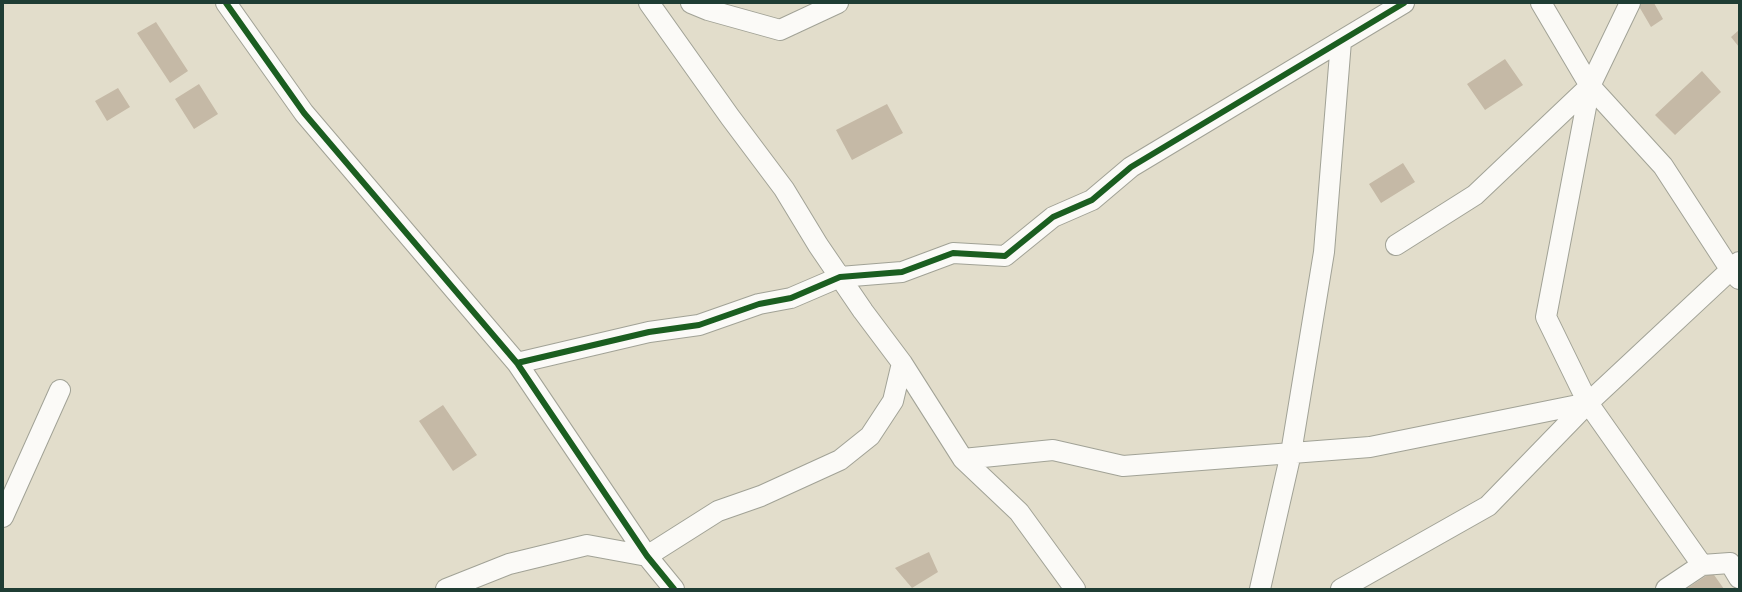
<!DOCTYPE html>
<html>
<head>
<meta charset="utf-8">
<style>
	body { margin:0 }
	#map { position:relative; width:1742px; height:592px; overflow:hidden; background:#e2ddcb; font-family:"Old Standard TT",serif }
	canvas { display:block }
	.frame { position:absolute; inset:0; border:4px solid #1f3d34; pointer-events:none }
</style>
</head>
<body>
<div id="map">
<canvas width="1742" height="592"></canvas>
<div class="frame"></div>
</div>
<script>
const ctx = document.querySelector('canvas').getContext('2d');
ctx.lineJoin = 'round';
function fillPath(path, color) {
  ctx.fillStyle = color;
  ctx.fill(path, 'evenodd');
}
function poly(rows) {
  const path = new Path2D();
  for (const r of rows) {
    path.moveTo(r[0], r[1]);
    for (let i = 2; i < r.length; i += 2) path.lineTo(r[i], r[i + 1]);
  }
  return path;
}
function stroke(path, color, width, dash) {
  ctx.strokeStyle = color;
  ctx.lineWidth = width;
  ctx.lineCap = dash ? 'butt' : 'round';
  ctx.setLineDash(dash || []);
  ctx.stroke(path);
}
fillPath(poly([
	[1637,3,1654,3,1663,19,1651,27],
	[156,22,188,71,170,83,137,33],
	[1739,30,1739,47,1731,37],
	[1505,59,1523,85,1485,110,1467,84],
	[1702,71,1721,92,1675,135,1655,115],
	[199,84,218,114,194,129,175,99],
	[118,88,130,107,107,121,95,101],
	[887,104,903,133,852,160,836,130],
	[1403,163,1415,182,1381,203,1369,184],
	[443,405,477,455,453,471,419,421],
	[929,552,938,572,912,588,895,568],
	[1712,572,1724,589,1686,589]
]), '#c5b9a6');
const street = poly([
	[226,3,304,113,517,363,647,556,674,589],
	[649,3,730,117,784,189,818,245,863,311,902,363,963,459,1019,512,1075,589],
	[691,3,708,10,780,30,838,3],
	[1541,3,1590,86,1663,166,1730,269,1739,279],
	[1630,3,1590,86,1546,317,1588,403,1702,565],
	[1396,245,1475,195,1590,86],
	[517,363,649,332,699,325,759,304,791,298,840,277,902,272,953,253,1005,256,1053,217,1092,200,1131,167,1404,3],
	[963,459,1053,450,1123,466,1370,447,1588,403],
	[3,517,60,390],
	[446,589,509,564,587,545,647,556,718,511,761,496,840,460,870,436,893,401,902,363],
	[1260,589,1291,453,1324,252,1341,41],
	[1341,589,1488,506,1588,403,1739,262],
	[1666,589,1702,565,1730,563,1739,578]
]);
stroke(street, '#a1a296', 22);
stroke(street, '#fbfaf7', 20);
stroke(poly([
	[226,3,304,113,517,363,647,556,674,589],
	[517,363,649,332,699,325,759,304,791,298,840,277,902,272,953,253,1005,256,1053,217,1092,200,1131,167,1404,3]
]), '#1b5e20', 6);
</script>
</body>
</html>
